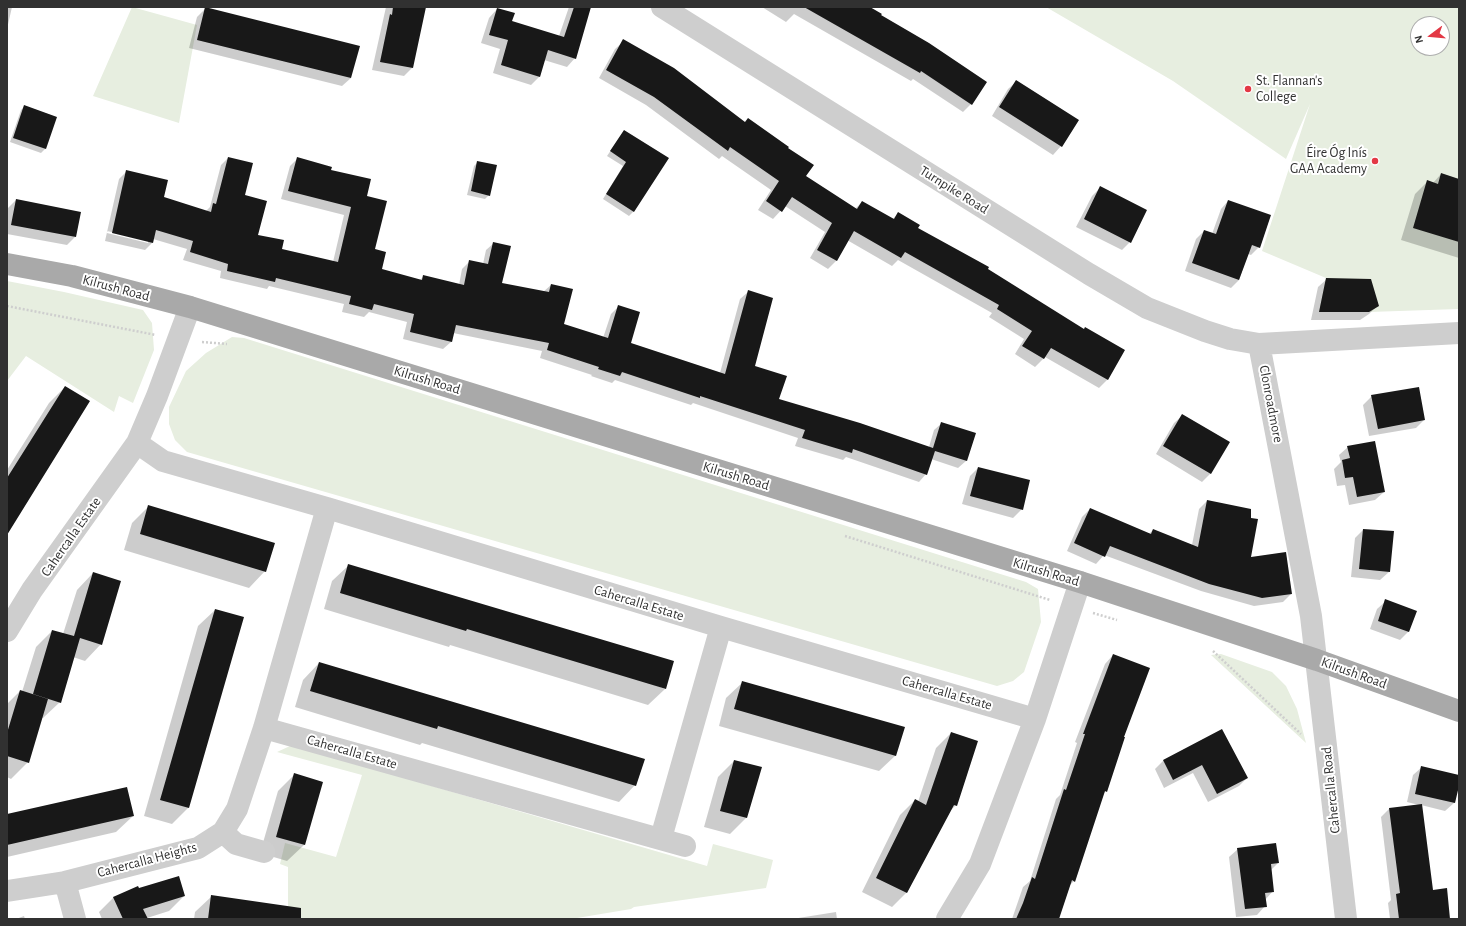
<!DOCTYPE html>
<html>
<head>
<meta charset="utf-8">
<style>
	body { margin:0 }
	#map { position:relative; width:1466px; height:926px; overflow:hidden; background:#fff; font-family:"Alegreya Sans",sans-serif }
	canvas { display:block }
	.frame { position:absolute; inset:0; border:8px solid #313131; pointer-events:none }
	.north { position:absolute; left:1410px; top:16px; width:40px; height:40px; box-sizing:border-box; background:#fff; border:1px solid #adadad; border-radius:50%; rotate:254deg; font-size:11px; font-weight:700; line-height:16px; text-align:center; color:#313131 }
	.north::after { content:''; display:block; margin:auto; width:14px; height:18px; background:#e33845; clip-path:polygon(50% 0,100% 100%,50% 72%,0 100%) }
</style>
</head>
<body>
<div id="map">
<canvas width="1466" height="926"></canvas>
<div class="frame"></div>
<div class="north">N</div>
</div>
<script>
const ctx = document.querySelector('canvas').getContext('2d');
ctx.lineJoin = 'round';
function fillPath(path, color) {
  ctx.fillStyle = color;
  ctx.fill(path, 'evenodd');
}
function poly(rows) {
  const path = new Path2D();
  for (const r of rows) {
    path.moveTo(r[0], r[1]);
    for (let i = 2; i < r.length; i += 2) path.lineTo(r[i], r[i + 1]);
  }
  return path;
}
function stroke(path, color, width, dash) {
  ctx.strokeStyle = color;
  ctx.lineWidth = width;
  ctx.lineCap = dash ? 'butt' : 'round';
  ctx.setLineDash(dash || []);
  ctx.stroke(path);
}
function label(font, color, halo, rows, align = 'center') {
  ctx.font = font + ' "Alegreya Sans",sans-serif';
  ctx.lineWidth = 4;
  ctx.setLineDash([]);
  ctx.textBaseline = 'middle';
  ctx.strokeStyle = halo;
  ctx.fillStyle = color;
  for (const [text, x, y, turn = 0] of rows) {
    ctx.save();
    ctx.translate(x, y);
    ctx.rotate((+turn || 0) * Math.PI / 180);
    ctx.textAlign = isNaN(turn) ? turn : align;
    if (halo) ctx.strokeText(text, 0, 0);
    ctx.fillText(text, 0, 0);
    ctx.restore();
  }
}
fillPath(poly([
	[132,7,197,25,179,123,93,96],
	[1046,7,1459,7,1459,309,1369,312,1319,312,1326,278,1262,251,1310,104,1286,159,1173,81],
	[1418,24,1442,24,1442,48,1418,48],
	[7,281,64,292,143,310,152,323,154,350,133,403,119,396,114,412,26,356,7,381],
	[232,337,244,338,1026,582,1038,589,1041,622,1024,672,1013,681,997,686,187,452,175,440,169,424,169,407,186,371,206,353],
	[1221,654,1272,672,1286,686,1297,709,1306,743,1211,655],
	[290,746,298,747,707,866,713,844,773,860,766,888,634,907,631,909,571,919,288,919,288,867,280,864,285,843,336,857,362,775,277,752]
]), '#e7eee0');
fillPath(poly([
	[7,7,12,7,7,29],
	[386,7,425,7,412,68,404,76,372,70],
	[569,7,590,7,575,58,567,67,544,60,540,76,531,85,493,73,500,49,481,43,489,18,497,9,511,22,559,36],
	[762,7,868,7,880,16,971,104,963,112,913,79,911,81,794,14,786,22],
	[205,9,351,78,342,86,189,48,197,17],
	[624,41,744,123,787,148,805,176,855,209,862,202,893,219,898,213,917,228,987,269,1084,330,1124,350,1107,380,1099,388,1045,357,1035,367,1015,354,1024,339,989,317,992,313,898,260,892,266,847,240,836,261,828,269,810,258,825,232,785,206,773,219,758,210,771,190,722,156,719,159,646,105,599,78,615,49],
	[1017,81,1078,120,1061,146,1053,155,992,116,1008,89],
	[25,106,56,117,45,149,41,153,10,142,21,110],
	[624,131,667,158,633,212,629,216,603,199,623,166,607,156],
	[228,158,244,196,256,235,281,250,333,262,344,215,281,199,290,166,297,159,330,170,366,197,374,250,381,270,420,280,424,276,459,285,462,269,470,261,483,264,486,250,494,243,501,284,543,292,551,285,563,325,603,338,611,314,618,307,630,343,720,373,740,299,748,292,753,366,778,400,929,447,934,430,942,423,975,434,966,461,958,468,931,459,926,474,919,482,846,457,843,460,795,446,798,438,693,403,691,405,615,380,612,383,591,376,592,375,540,358,542,351,453,333,451,342,443,349,403,339,407,322,369,312,364,317,342,312,344,304,269,286,267,289,220,278,221,271,183,260,187,249,153,239,152,243,145,250,105,241,119,179,127,171,162,198,206,211,210,207,221,165],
	[107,231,148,241,148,243,107,233],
	[478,162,489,195,485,199,467,195,474,166],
	[1441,174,1459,180,1459,258,1401,240,1415,194,1428,181,1433,183],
	[1100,188,1130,242,1122,250,1076,227,1092,196],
	[16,200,75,237,67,245,7,234,8,208],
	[1228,201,1259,247,1251,255,1248,254,1239,280,1231,288,1185,271,1196,239,1204,231,1212,234,1221,209],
	[1327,279,1377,306,1369,314,1360,320,1311,320,1318,287],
	[65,387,7,532,7,470,49,403],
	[1372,396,1424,420,1416,428,1369,436,1363,405],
	[1183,415,1229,443,1210,474,1202,482,1156,454,1174,423],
	[1348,447,1384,492,1375,500,1349,505,1345,485,1337,486,1334,469,1341,462,1339,455],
	[978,468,1022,509,1013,518,962,504,970,476],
	[1207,501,1250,558,1291,594,1283,602,1254,606,1201,591,1104,555,1096,564,1067,551,1082,517,1090,509,1149,534,1153,530,1192,545,1199,509],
	[149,506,265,571,249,588,124,550,132,523],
	[1363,530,1393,532,1389,572,1380,580,1351,577,1355,538],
	[349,565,665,689,648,705,450,645,449,647,324,609,332,581],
	[93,573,101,644,85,661,73,657,60,702,43,718,41,718,28,762,11,779,7,777,7,704,20,691,22,692,36,647,52,631,63,634,77,590],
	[1386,601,1415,611,1408,632,1400,640,1370,629,1377,609],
	[215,610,188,808,172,824,144,816,198,626],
	[1113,655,1123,738,1106,791,1102,795,1074,881,1068,887,1058,919,1012,919,1023,887,1030,881,1056,799,1060,795,1077,743,1075,742,1105,664],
	[319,663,635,785,619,802,422,743,420,745,295,707,303,680],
	[743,682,896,755,879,771,719,726,726,698],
	[1222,730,1247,778,1239,786,1208,802,1193,773,1164,788,1155,769,1163,761],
	[951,733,956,805,949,812,907,892,892,907,862,892,900,815,915,800,918,802,936,748],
	[734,761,746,818,730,834,704,827,718,777],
	[1422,767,1459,776,1459,782,1454,803,1445,811,1421,805,1432,891,1449,919,1390,919,1388,903,1391,900,1381,817,1389,809,1419,805,1407,802,1413,775],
	[294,775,322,782,304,845,287,861,260,853,278,791],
	[7,815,133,816,116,832,7,857],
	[1238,849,1278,863,1271,870,1273,891,1265,900,1265,906,1257,915,1236,917,1229,857],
	[184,896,169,911,147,918,148,919,102,919,99,912,114,897],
	[212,896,273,919,194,919,195,912],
	[836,912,837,919,792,919],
	[24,916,25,919,16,919]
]), '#0003');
fillPath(poly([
	[205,7,360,46,351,78,197,40],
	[393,7,426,7,413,68,380,62,390,14,392,15],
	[574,7,591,7,576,59,548,50,540,77,501,65,508,40,489,35,497,8,515,13,512,21,564,37],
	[804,7,870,7,882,14,881,15,929,43,987,82,972,105,921,71,920,73],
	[623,39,674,68,745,122,748,118,789,147,788,148,814,165,806,176,857,209,862,201,894,219,898,212,920,225,918,228,989,267,988,269,1084,329,1085,327,1125,350,1108,380,1051,348,1044,359,1022,346,1032,331,997,309,999,305,905,252,901,258,854,231,837,261,817,250,832,223,792,197,782,212,766,201,779,181,730,147,728,151,654,97,606,70],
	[1016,80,1079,120,1062,147,999,107],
	[24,105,57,117,46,149,13,138],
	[624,130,669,158,634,212,606,194,626,162,610,151],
	[228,157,253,163,245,195,267,201,258,235,284,240,282,249,338,262,351,207,288,191,297,157,332,167,331,170,371,179,367,196,387,201,375,249,386,252,382,269,422,280,423,275,464,285,469,260,488,264,493,242,511,246,502,283,549,292,551,284,573,289,564,324,608,338,618,305,640,312,631,343,725,374,748,290,773,298,755,366,787,376,779,399,860,423,933,448,941,422,976,433,967,461,935,451,927,475,853,449,852,453,802,438,805,430,700,396,700,398,622,372,620,376,598,369,599,367,547,350,549,343,456,325,452,342,410,332,414,314,374,304,372,310,349,304,351,296,276,278,275,282,227,271,228,264,190,252,193,241,156,230,153,243,112,233,126,170,168,180,164,197,211,212,213,203,216,204],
	[477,161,497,165,490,196,471,191],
	[1441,173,1459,179,1459,242,1413,228,1427,180,1438,184],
	[1100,186,1147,210,1131,243,1084,219],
	[16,199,81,212,76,237,11,225],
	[1228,200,1271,215,1260,248,1252,245,1239,280,1192,263,1204,230,1216,234],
	[1326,278,1371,279,1379,306,1369,312,1319,312],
	[65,386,90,401,7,535,7,478],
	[1419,387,1425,420,1378,429,1371,395],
	[1182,414,1230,442,1211,474,1163,446],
	[1375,441,1385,492,1357,497,1353,477,1345,478,1342,460,1350,458,1347,446],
	[978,467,1030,480,1023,510,970,496],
	[1207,500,1251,509,1251,518,1258,519,1251,557,1286,552,1292,594,1262,598,1209,584,1110,546,1105,557,1074,543,1090,508,1151,534,1153,529,1198,547],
	[148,505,275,543,266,572,140,534],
	[1363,529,1394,531,1390,572,1359,569],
	[348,564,674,661,666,689,467,629,466,631,340,593],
	[93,572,121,581,102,645,80,638,61,703,33,694,52,630,74,636],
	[1385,599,1417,611,1409,632,1378,621],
	[215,609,244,617,189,808,160,800],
	[1113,654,1150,668,1124,737,1125,737,1107,792,1105,791,1075,882,1072,880,1059,919,1016,919,1023,903,1032,877,1035,879,1064,789,1066,790,1085,734,1083,734],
	[319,662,645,759,636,786,438,726,437,729,310,691],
	[742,681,905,727,896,756,734,709],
	[20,690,48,699,29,763,7,756,7,733],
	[1222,729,1248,778,1217,794,1202,765,1173,780,1163,760],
	[951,732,978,741,957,806,954,805,907,893,876,878,915,799,926,805],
	[734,760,762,767,747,818,720,811],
	[1421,766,1459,775,1459,786,1455,803,1415,794],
	[294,773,323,782,305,845,276,837],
	[127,787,134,816,7,845,7,814],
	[1422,804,1433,890,1447,888,1450,919,1399,919,1396,894,1400,893,1389,808],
	[1276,843,1279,863,1271,864,1274,892,1265,893,1267,907,1245,909,1237,848],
	[179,876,185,896,143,909,148,919,123,919,113,897,138,886,139,888],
	[211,895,301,908,301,919,208,919]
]), '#181818');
stroke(poly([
	[7,306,156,335],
	[202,342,227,344],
	[845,536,1050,600],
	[1093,613,1117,620],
	[1213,651,1301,734]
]), '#cecece', 2.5, [2, 2]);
stroke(poly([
	[662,7,1089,274,1147,308,1205,331,1230,339,1259,344,1459,333],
	[1259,344,1311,616,1346,919],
	[137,443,163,461,327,508],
	[7,631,32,590,137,443,157,396,190,307],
	[264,728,685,846],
	[223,832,236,844,264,852],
	[661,838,721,627],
	[7,891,65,882],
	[75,919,65,882,198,848,223,832,237,809,264,728,327,508,721,627,1035,719],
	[947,919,980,864,1035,719,1080,582]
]), '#cecece', 22);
stroke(poly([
	[7,264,72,276,190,307,1080,582,1317,660,1459,711]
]), '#a9a9a9', 22);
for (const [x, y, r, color] of [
	[1248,89,4,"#e33845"],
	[1375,161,4,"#e33845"]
]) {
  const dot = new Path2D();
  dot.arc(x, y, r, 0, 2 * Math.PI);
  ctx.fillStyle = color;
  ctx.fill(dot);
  stroke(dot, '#fff', 1.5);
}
label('14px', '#313131', '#fff', [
	["St. Flannan's",1256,81],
	["College",1256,97],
	["Éire Óg Inís",1367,153,"right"],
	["GAA Academy",1367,169,"right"]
], 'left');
label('14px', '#313131', '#fff', [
	["Turnpike Road",954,190,32],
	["Kilrush Road",116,288,15],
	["Kilrush Road",427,380,17],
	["Clonroadmore",1271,404,79],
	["Kilrush Road",736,476,17],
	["Cahercalla Estate",71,537,-55],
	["Kilrush Road",1046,572,17],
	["Cahercalla Estate",639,603,17],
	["Kilrush Road",1354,673,20],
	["Cahercalla Estate",947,693,16],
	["Cahercalla Estate",352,752,16],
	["Cahercalla Road",1331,790,-96],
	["Cahercalla Heights",147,860,-15]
]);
</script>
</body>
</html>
